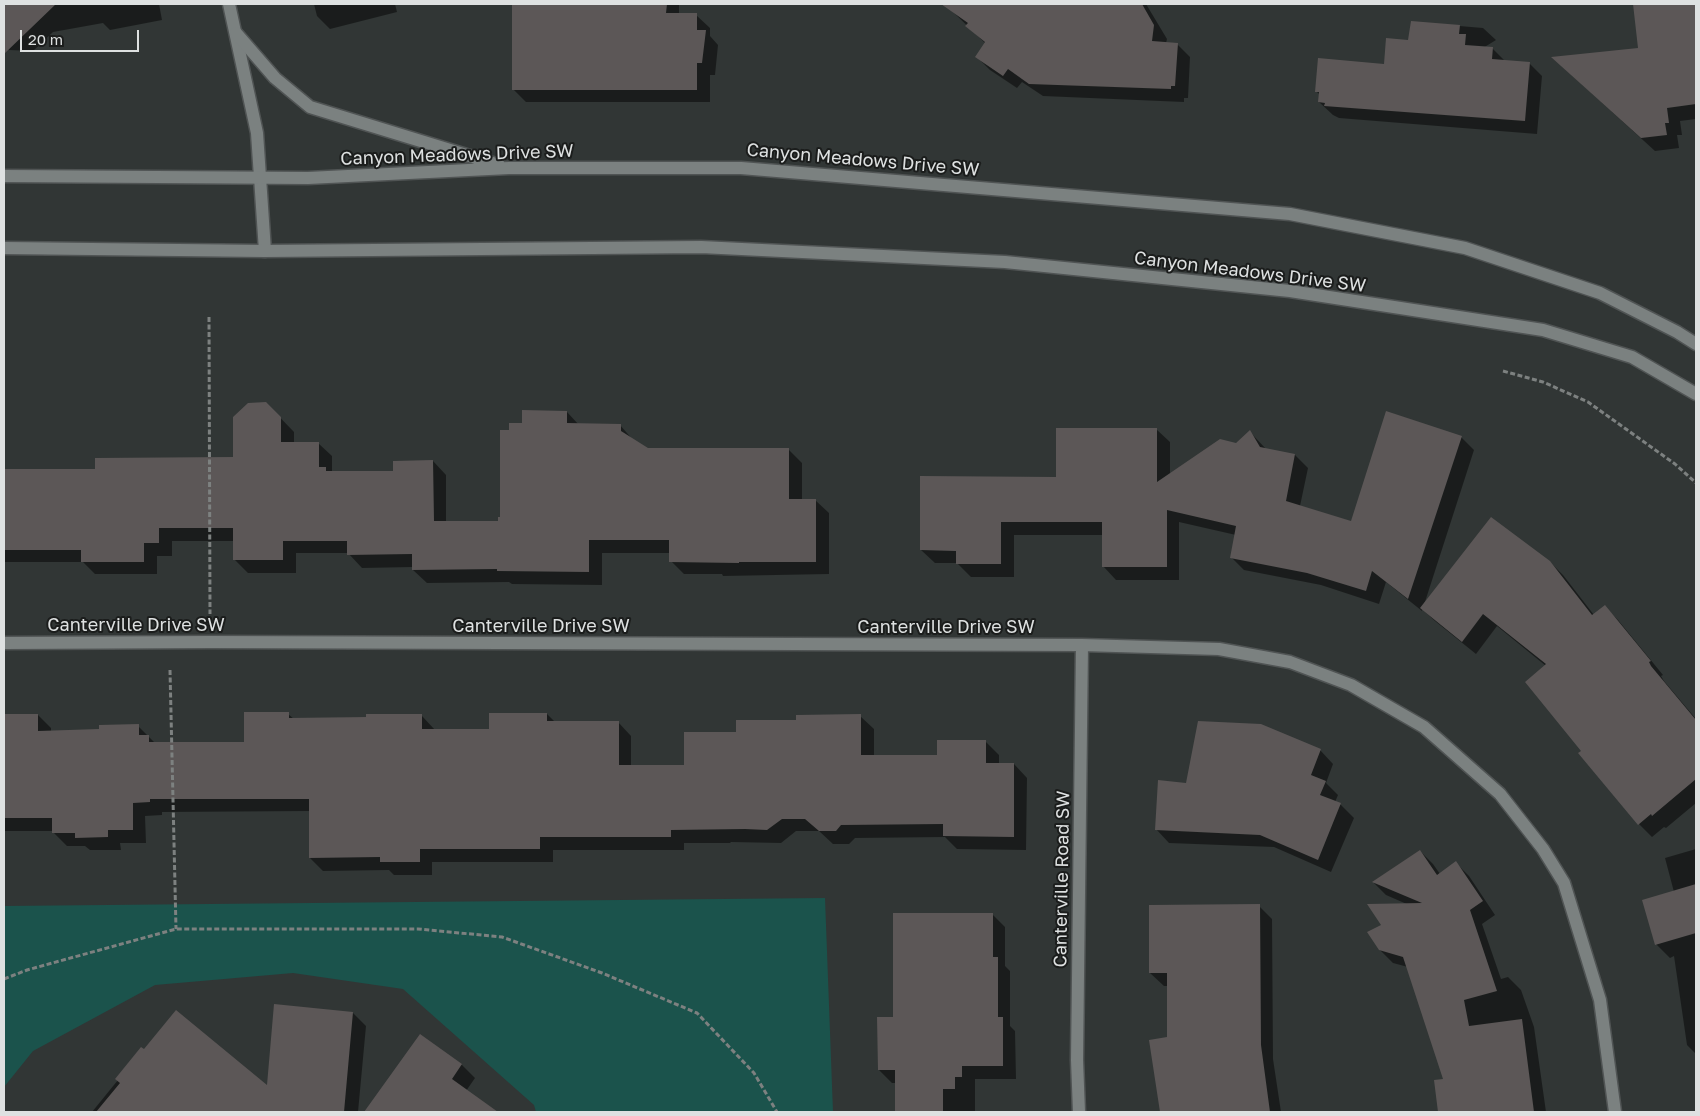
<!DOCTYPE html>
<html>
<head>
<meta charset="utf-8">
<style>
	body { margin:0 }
	#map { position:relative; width:1700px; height:1116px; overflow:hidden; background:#313635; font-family:"Golos Text",sans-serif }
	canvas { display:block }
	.frame { position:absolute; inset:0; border:5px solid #dee1e1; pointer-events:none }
	.scale { position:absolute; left:20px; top:30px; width:119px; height:22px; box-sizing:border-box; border:2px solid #dee1e1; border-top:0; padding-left:6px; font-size:15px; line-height:18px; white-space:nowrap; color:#dee1e1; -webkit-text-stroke:4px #1b1d1c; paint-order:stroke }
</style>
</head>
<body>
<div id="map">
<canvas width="1700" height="1116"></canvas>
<div class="frame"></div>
<div class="scale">20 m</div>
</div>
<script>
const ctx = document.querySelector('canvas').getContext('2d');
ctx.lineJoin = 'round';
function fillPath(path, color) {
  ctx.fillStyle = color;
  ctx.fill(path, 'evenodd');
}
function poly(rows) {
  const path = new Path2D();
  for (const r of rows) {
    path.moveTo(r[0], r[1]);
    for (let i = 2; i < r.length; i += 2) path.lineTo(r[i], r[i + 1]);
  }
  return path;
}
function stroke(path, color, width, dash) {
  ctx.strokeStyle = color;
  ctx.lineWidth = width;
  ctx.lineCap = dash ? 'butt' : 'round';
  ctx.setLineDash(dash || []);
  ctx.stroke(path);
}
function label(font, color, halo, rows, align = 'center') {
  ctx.font = font + ' "Golos Text",sans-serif';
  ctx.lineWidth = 4;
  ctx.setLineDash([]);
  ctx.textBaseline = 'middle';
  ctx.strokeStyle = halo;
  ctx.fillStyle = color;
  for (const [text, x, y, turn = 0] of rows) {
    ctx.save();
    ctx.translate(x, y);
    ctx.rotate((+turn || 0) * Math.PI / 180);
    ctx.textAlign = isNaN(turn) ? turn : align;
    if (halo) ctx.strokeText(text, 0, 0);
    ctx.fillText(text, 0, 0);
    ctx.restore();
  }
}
fillPath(poly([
	[825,898,833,1112,536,1112,534,1105,403,989,293,973,155,985,33,1051,4,1087,4,906]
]), '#1b534c');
fillPath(poly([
	[4,4,159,4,162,20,110,30,103,23,53,32,33,51,9,50,4,45],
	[314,4,395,4,397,12,330,29,317,16],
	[550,4,679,4,679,15,696,15,710,28,710,36,718,45,715,75,710,75,710,102,526,102,513,89,550,30],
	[951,4,1146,4,1167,39,1166,43,1177,44,1190,57,1188,98,1184,98,1184,102,1043,96,1022,82,1017,88,990,70,977,57,986,44,950,9,953,5],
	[1657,4,1696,4,1696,119,1680,121,1682,135,1677,135,1679,148,1655,151,1566,70,1640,49,1634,7],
	[1412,22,1483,28,1496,40,1483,48,1492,48,1506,62,1529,63,1542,76,1537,134,1339,118,1333,115,1319,102,1320,95,1316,91,1385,65,1410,42],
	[266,403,294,432,294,443,318,443,332,456,332,472,394,472,433,461,446,475,446,523,499,523,502,518,510,432,523,424,567,412,579,425,620,425,633,440,648,449,789,450,802,463,802,500,815,500,829,513,829,574,723,576,722,574,684,574,671,561,671,553,602,553,602,585,512,584,509,582,427,583,413,570,413,567,362,568,348,553,296,553,296,573,248,573,235,560,235,541,172,541,172,556,157,556,157,574,95,574,83,562,4,562,4,471,96,471,234,458],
	[1156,429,1170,442,1170,475,1236,444,1250,432,1266,449,1295,455,1308,468,1300,506,1352,522,1461,437,1474,450,1424,605,1549,561,1563,575,1594,615,1605,607,1618,620,1663,675,1661,676,1664,681,1696,719,1696,803,1666,828,1664,827,1652,837,1639,824,1580,754,1583,751,1546,666,1497,626,1476,654,1435,621,1422,609,1422,611,1386,582,1379,604,1321,585,1244,570,1231,557,1236,535,1179,522,1179,580,1116,580,1103,566,1103,535,1014,535,1014,577,971,577,957,563,935,563,921,550,1057,478],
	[288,714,294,719,422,716,435,730,490,730,547,714,555,722,618,722,631,736,631,766,686,766,737,734,797,722,860,716,874,729,874,757,938,757,985,741,999,755,999,764,1014,764,1027,778,1026,850,957,849,945,837,855,838,849,844,833,844,819,831,796,831,781,843,731,842,730,843,684,843,684,850,553,850,553,862,432,862,432,875,394,875,389,870,323,871,310,858,310,811,162,812,162,815,145,816,146,843,120,843,121,850,90,850,85,846,67,846,54,833,54,831,4,831,4,715,38,715,51,728,51,732,100,731,138,726,155,743,246,743],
	[1320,750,1333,764,1326,783,1338,795,1335,802,1341,805,1354,818,1331,872,1274,847,1169,843,1156,829,1187,784],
	[1696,849,1696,1054,1687,1045,1674,956,1670,958,1656,944,1674,892,1665,858],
	[1420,851,1433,864,1440,874,1456,863,1469,876,1495,915,1482,924,1501,979,1508,977,1521,990,1534,1027,1546,1112,1440,1112,1435,1081,1445,1080,1408,967,1393,963,1380,950,1383,925,1409,905,1386,895,1374,883],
	[1259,906,1272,919,1273,1059,1281,1112,1161,1112,1151,1041,1168,1039,1168,986,1164,986,1150,973],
	[992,914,1005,927,1005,966,1010,971,1010,1026,1015,1031,1016,1079,975,1079,975,1112,896,1112,896,1083,892,1083,879,1070,895,1018],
	[353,1013,366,1026,358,1112,302,1112,302,1104,273,1093,257,1112,92,1112,118,1080,268,1089],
	[420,1036,462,1065,475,1078,466,1091,495,1112,365,1112]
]), '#0007');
fillPath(poly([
	[4,4,56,4,4,54],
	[512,4,667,4,666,13,697,13,697,30,706,30,702,63,697,63,697,90,512,90],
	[941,4,1142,4,1154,25,1152,41,1178,43,1175,86,1171,86,1171,89,1029,84,1008,69,1003,76,975,57,985,42,965,26,968,23],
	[1633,4,1696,4,1696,104,1667,108,1669,123,1665,123,1667,135,1641,138,1551,57,1638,48],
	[1411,21,1460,25,1459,34,1466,34,1465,45,1493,47,1492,59,1530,62,1525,121,1324,106,1325,103,1318,102,1319,92,1315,92,1318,58,1384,64,1386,38,1408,40],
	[266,402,281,417,281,442,319,442,319,467,326,467,326,471,393,471,393,461,433,460,434,521,498,521,498,517,500,517,500,430,509,430,509,423,522,423,522,410,567,411,567,423,621,424,621,431,648,448,789,448,789,499,816,499,816,562,739,562,739,563,669,562,669,540,589,540,589,572,497,571,497,569,412,570,412,554,347,555,347,541,283,541,283,560,233,560,233,528,159,528,159,543,144,543,144,562,81,562,81,550,4,550,4,469,95,469,95,458,233,457,233,417,248,403],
	[1386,411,1462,436,1408,599,1372,571,1366,591,1307,573,1230,558,1236,526,1167,510,1167,567,1102,567,1102,522,1001,522,1001,564,956,564,956,551,920,550,920,476,1056,477,1056,428,1157,428,1157,482,1220,439,1236,443,1250,430,1260,447,1295,454,1286,501,1351,521],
	[1491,517,1550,561,1592,615,1605,605,1651,661,1649,662,1651,666,1696,720,1696,779,1652,816,1651,814,1638,825,1578,753,1581,751,1525,682,1546,664,1483,614,1462,642,1420,608],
	[244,712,289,712,289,718,366,717,366,714,422,714,422,729,489,729,489,713,547,713,547,721,619,721,619,765,684,765,684,732,736,732,736,720,796,720,796,715,861,714,861,755,937,755,937,740,986,740,986,763,1014,763,1014,837,943,836,943,824,841,825,836,831,819,831,805,819,782,819,767,830,745,829,671,830,671,837,540,837,540,849,420,849,420,862,380,862,380,857,309,858,309,799,150,799,150,802,133,803,133,830,108,830,108,837,75,838,75,833,52,833,52,818,4,818,4,714,38,714,38,731,99,729,99,725,139,724,139,735,149,735,149,742,244,742],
	[1198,721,1261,724,1321,749,1311,775,1326,781,1320,795,1341,803,1318,860,1260,835,1155,830,1158,780,1186,783],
	[1420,850,1437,875,1456,861,1483,901,1470,910,1497,991,1464,1000,1469,1026,1522,1019,1534,1112,1438,1112,1434,1080,1443,1079,1403,957,1379,950,1367,932,1381,925,1367,904,1422,903,1372,882],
	[1696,884,1696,933,1655,945,1642,900],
	[1260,904,1261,1045,1270,1112,1160,1112,1149,1040,1167,1037,1167,973,1149,973,1149,905],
	[893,913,993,913,993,957,998,957,998,1017,1003,1017,1003,1066,962,1066,962,1077,955,1077,955,1089,943,1089,943,1112,895,1112,895,1070,878,1070,877,1017,893,1017],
	[274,1004,353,1012,344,1112,96,1112,120,1083,115,1079,141,1047,144,1049,176,1010,267,1085],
	[420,1034,462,1064,452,1079,498,1112,364,1112]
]), '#5c5757');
const minor = poly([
	[229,4,257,133,265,251],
	[4,643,211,642,1082,645,1219,649,1290,662,1351,685,1424,727,1500,794,1543,849,1564,883,1600,1000,1615,1112],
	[1079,1112,1077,1060,1082,645]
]);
const secondary = poly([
	[236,33,275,78,310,107,499,165],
	[4,176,308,178,509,168,741,168,1290,214,1465,248,1600,293,1677,332,1696,344],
	[4,248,265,251,701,247,1005,262,1290,291,1543,330,1632,357,1696,394]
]);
stroke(minor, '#505454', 15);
stroke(secondary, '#505454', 15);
stroke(poly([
	[209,317,210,614],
	[1503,371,1543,382,1588,402,1675,464,1696,483],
	[170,670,176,929],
	[4,979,27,970,176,929,418,929,502,937,602,973,697,1013,754,1073,777,1112]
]), '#7d8180', 3, [5, 2.5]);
stroke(minor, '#7b8180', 12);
stroke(secondary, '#7b8180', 12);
label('18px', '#dee1e1', '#1b1d1c', [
	["Canyon Meadows Drive SW",457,155,-2],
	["Canyon Meadows Drive SW",863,160,5],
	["Canyon Meadows Drive SW",1250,272,7],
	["Canterville Drive SW",136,625],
	["Canterville Drive SW",541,626],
	["Canterville Drive SW",946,627],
	["Canterville Road SW",1062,879,-89]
]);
</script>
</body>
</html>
